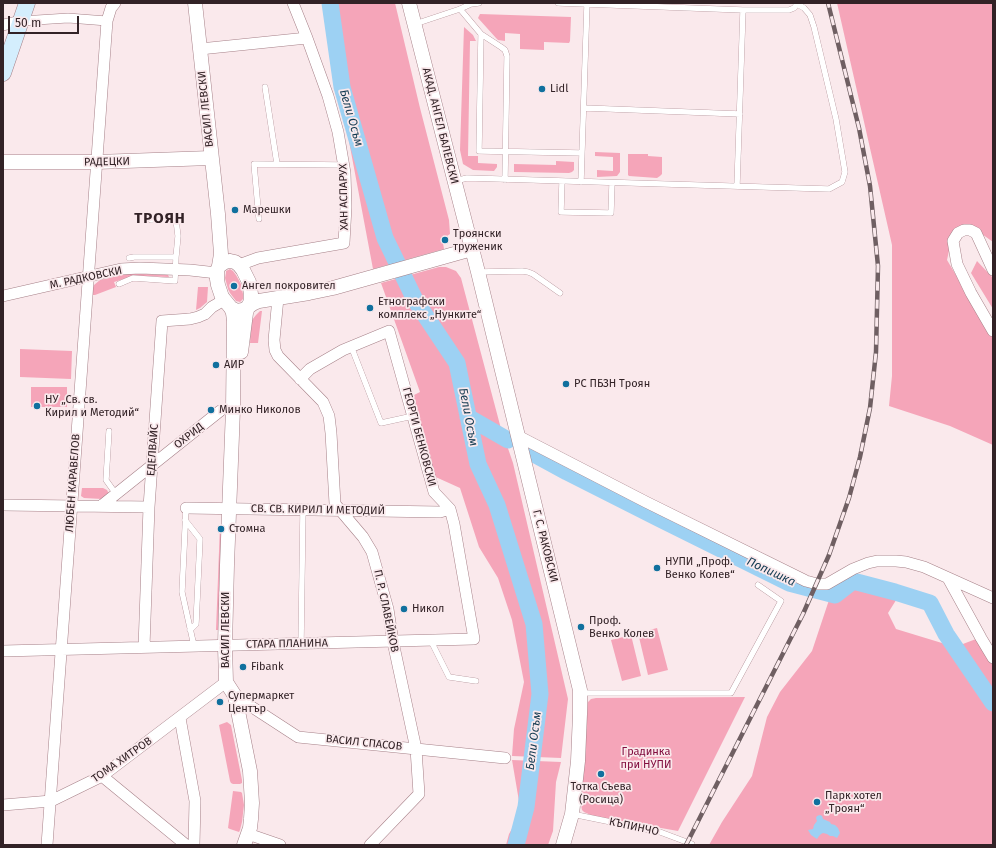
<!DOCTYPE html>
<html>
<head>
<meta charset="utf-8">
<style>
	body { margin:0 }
	#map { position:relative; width:996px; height:848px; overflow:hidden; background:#fae9ec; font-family:"Fira Sans",sans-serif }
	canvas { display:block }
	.frame { position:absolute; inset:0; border:4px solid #322226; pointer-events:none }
	.scale { position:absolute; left:8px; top:16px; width:71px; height:18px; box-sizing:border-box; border:2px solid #322226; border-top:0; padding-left:5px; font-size:12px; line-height:14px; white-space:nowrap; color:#322226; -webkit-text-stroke:3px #fae9ec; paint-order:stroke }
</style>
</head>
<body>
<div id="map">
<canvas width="996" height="848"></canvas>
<div class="frame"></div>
<div class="scale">50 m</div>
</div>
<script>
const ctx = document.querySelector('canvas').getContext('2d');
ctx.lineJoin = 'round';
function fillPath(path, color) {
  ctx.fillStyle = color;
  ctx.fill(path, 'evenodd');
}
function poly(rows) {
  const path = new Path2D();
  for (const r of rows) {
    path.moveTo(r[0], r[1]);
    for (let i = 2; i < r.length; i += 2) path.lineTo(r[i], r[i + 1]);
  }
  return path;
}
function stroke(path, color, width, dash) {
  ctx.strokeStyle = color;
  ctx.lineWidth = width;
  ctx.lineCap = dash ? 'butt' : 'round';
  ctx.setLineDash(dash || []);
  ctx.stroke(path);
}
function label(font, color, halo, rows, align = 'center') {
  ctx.font = font + ' "Fira Sans",sans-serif';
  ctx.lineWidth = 3.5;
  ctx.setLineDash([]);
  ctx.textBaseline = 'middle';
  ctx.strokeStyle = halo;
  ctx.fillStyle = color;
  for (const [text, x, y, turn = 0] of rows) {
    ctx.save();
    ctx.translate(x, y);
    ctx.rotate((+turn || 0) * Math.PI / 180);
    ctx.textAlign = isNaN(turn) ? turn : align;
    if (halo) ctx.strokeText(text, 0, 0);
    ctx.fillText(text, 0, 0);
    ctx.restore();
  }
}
fillPath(poly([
	[323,3,395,3,420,108,449,220,450,234,447,236,442,237,444,249,373,269],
	[837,3,993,3,993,242,968,224,953,232,947,260,993,337,993,445,950,426,889,406,892,376,892,245],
	[480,14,571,17,570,41,569,43,544,42,544,50,520,49,520,34,505,33,505,41,498,40,496,38,478,18],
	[464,27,473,35,476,41,470,41,468,156,478,156,478,163,497,164,497,167,494,171,473,170,463,164,460,150],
	[595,152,620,153,620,172,617,176,597,177,597,170,613,171,613,157,595,156],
	[628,154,648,154,648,156,662,157,662,174,660,176,657,178,629,176,628,175],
	[556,161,574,162,574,170,572,172,569,173,514,172,514,164,556,165],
	[977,261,993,278,993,309,971,273],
	[439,267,446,267,456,271,461,278,500,425,513,463,568,699,561,758,512,756,514,729,524,682,512,620,498,578,479,547,460,488,429,474,408,398,420,392,381,283],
	[230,269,233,271,236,275,241,284,243,294,243,299,240,302,236,301,230,293,228,289,225,278,226,273,226,271],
	[127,274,141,274,168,275,169,277,138,276,124,279,114,282,116,287,95,295,92,295,92,290,94,285,100,280],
	[198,287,208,287,207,302,200,308,196,310],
	[260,311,262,311,258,343,250,343,251,324,252,320,256,315],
	[20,349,72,351,71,379,20,377],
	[31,387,67,387,67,407,31,407],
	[534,450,800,578,794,588,564,477,533,456,532,453],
	[82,488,103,488,107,490,109,494,102,499,84,498,81,496],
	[220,525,222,525,218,630,216,630],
	[861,585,898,597,888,613,896,629,955,647,976,639,993,665,993,845,709,845,722,822,752,776,767,717,780,692,812,651,833,588,844,588],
	[657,628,668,670,648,675,638,633],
	[631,635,641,676,622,681,611,640],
	[745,697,678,831,593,816,584,812,582,810,581,805,588,702,591,699,596,698],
	[227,722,231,725,242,780,242,783,240,784,233,784,231,783,230,781,219,725],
	[512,760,561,762,556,782,553,831,548,845,506,845,509,834,521,813],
	[233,791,241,792,242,793,244,805,242,822,240,830,239,832,230,829,228,828]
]), '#f5a5b9');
fillPath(poly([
	[820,815,822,816,823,819,830,822,831,824,835,825,838,828,840,833,837,838,833,836,830,836,827,834,823,833,821,834,819,836,817,839,811,835,808,830,813,829,814,825,817,821,816,818,817,816]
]), '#9dd1f3');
stroke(poly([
	[330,3,342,87,385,238,415,300,457,363,478,464,497,505,534,624,540,694,526,807,516,845],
	[468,417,508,440],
	[534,454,567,472,660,519,789,583,835,595,853,581,895,592,930,603,946,634,993,703]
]), '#9dd1f3', 17);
const service = poly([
	[558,3,743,10,737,186],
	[460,9,481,34,479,151,582,153],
	[743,10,789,10,794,8,798,3],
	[415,24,460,9,471,4,479,3],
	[481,34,501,47,505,50,507,56,505,180],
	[265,87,277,164],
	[584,108,740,114],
	[455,181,467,178,829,189,842,182,845,172,836,119,814,27,810,15,804,8,797,4],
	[562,181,561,212,611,213,612,183],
	[581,182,587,4],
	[259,219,254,164,344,165],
	[151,220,176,220,178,236,176,257],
	[479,272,522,271,528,272,533,274,560,293],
	[119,284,133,278,175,281,176,257,134,257,129,258],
	[351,346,381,423,413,416],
	[109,431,106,480,116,494],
	[186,508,182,592,194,646],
	[185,520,200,539,196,624,190,630],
	[431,641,449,677,476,681],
	[301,644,303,509],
	[580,693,731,693,781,601,758,585],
	[572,814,660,832,692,844,692,845]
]);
const pedestrian = poly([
	[21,21,68,18,107,21]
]);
const minor = poly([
	[3,25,21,21],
	[200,49,307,38],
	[239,265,258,258,344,243,346,207,345,173,338,132,328,96,307,38,293,3],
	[993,270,976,233,970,230,964,230,958,233,953,241,957,264,971,293,993,331],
	[3,296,121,269,140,268,190,270,217,273],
	[278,298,274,340,275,350,278,356,323,402,329,416,331,433,335,504,363,537,372,552,388,609,393,642,416,749,419,794,370,845],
	[518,436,646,502,806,581,817,584,827,584,853,569,868,563,877,561,896,561,906,562,924,567,993,598],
	[3,505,149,507],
	[101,506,220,411],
	[186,508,440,512,450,509],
	[948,578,981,638,993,658],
	[144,647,149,507,162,321,190,319,198,317,205,314,212,307,224,300],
	[3,651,474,639,454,524,450,509,434,492,389,331,343,350,310,369,300,379],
	[235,696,298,737,505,758],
	[180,718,195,801,194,845],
	[102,776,186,845],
	[3,805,51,801,102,776,226,682],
	[248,834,280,845],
	[47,845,107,21,111,8,115,3]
]);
const tertiary = poly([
	[195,3,218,214,221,254,219,266],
	[409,3,453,175,478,272,518,436,580,690,580,714,578,761,572,814,563,845],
	[3,162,96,162,211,158],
	[230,261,235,262,239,265,243,270,249,282,251,294,251,301,248,307,243,310,237,311,231,308,222,297,218,285,217,279,217,271,219,266,225,262,230,261],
	[231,308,233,313,234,321,233,409,227,565,225,646,226,682,235,696,250,771,252,803,251,819,250,828,244,845],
	[241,352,246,313,248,307,254,303,259,301,309,293,333,288,472,249]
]);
const secondary = poly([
	[3,73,27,3]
]);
stroke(service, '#a68088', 6);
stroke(pedestrian, '#a68088', 10);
stroke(minor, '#a68088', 12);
stroke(tertiary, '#a68088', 15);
stroke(secondary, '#a68088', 17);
stroke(service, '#fff', 5.5);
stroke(pedestrian, '#fff', 9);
stroke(minor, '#fff', 11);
stroke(tertiary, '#fff', 14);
stroke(secondary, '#d4eefd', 16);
const rail = poly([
	[686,845,803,614,829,555,849,498,860,457,870,408,876,352,878,266,870,186,859,128,828,3]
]);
stroke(rail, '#6f5f62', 4.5);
stroke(rail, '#fae9ec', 3, [9]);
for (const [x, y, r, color] of [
	[542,89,4,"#10709e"],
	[235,210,4,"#10709e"],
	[445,240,4,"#10709e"],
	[234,286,4,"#10709e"],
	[370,308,4,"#10709e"],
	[216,365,4,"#10709e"],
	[566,384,4,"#10709e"],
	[37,406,4,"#10709e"],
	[211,410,4,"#10709e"],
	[221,529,4,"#10709e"],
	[657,568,4,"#10709e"],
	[404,609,4,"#10709e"],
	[581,627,4,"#10709e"],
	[243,667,4,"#10709e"],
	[220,702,4,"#10709e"],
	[601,774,4,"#10709e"],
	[817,802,4,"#10709e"]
]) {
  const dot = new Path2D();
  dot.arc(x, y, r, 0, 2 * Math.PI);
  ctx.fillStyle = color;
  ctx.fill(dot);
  stroke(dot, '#fae9ec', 1.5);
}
label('11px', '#322226', '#fae9ec', [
	["Lidl",550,89],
	["Марешки",243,210],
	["Троянски",453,234],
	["труженик",453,247],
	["Ангел покровител",242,286],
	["Етнографски",378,302],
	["комплекс „Нунките“",378,315],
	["АИР",224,365],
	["РС ПБЗН Троян",574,384],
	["НУ „Св. св.",45,400],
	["Кирил и Методий“",45,413],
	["Минко Николов",219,410],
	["Стомна",229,529],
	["НУПИ „Проф.",665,562],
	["Венко Колев“",665,575],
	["Никол",412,609],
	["Проф.",589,621],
	["Венко Колев",589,634],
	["Fibank",251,667],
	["Супермаркет",228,696],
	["Център",228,709],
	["Тотка Съева",601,787,"center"],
	["(Росица)",601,800,"center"],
	["Парк хотел",825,796],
	["„Троян“",825,809]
], 'left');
label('11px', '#322226', '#fae9ec', [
	["ВАСИЛ ЛЕВСКИ",206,109,-96],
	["АКАД. АНГЕЛ БАЛЕВСКИ",440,126,76],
	["РАДЕЦКИ",107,162,-1],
	["ХАН АСПАРУХ",344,197,-91],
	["М. РАДКОВСКИ",86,278,-12],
	["ОХРИД",189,436,-38],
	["ГЕОРГИ БЕНКОВСКИ",419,437,75],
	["ЕДЕЛВАЙС",153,450,-86],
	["ЛЮБЕН КАРАВЕЛОВ",73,483,-86],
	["СВ. СВ. КИРИЛ И МЕТОДИЙ",318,510,1],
	["Г. С. РАКОВСКИ",545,546,76],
	["П. Р. СЛАВЕЙКОВ",386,611,78],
	["ВАСИЛ ЛЕВСКИ",226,630,-90],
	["СТАРА ПЛАНИНА",287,644,-1],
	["ВАСИЛ СПАСОВ",364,743,6],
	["ТОМА ХИТРОВ",122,760,-35],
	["КЪПИНЧО",634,827,12]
]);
label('11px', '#810d3e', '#fae9ec', [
	["Градинка",646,752],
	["при НУПИ",646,765]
]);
label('italic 12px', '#123a51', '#fae9ec', [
	["Бели Осъм",351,118,74],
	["Бели Осъм",468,417,79],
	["Попишка",771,572,25],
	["Бели Осъм",534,741,-83]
]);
ctx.letterSpacing = '1px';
label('bold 15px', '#322226', '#fae9ec', [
	["ТРОЯН",160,219]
]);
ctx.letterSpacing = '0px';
</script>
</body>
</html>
